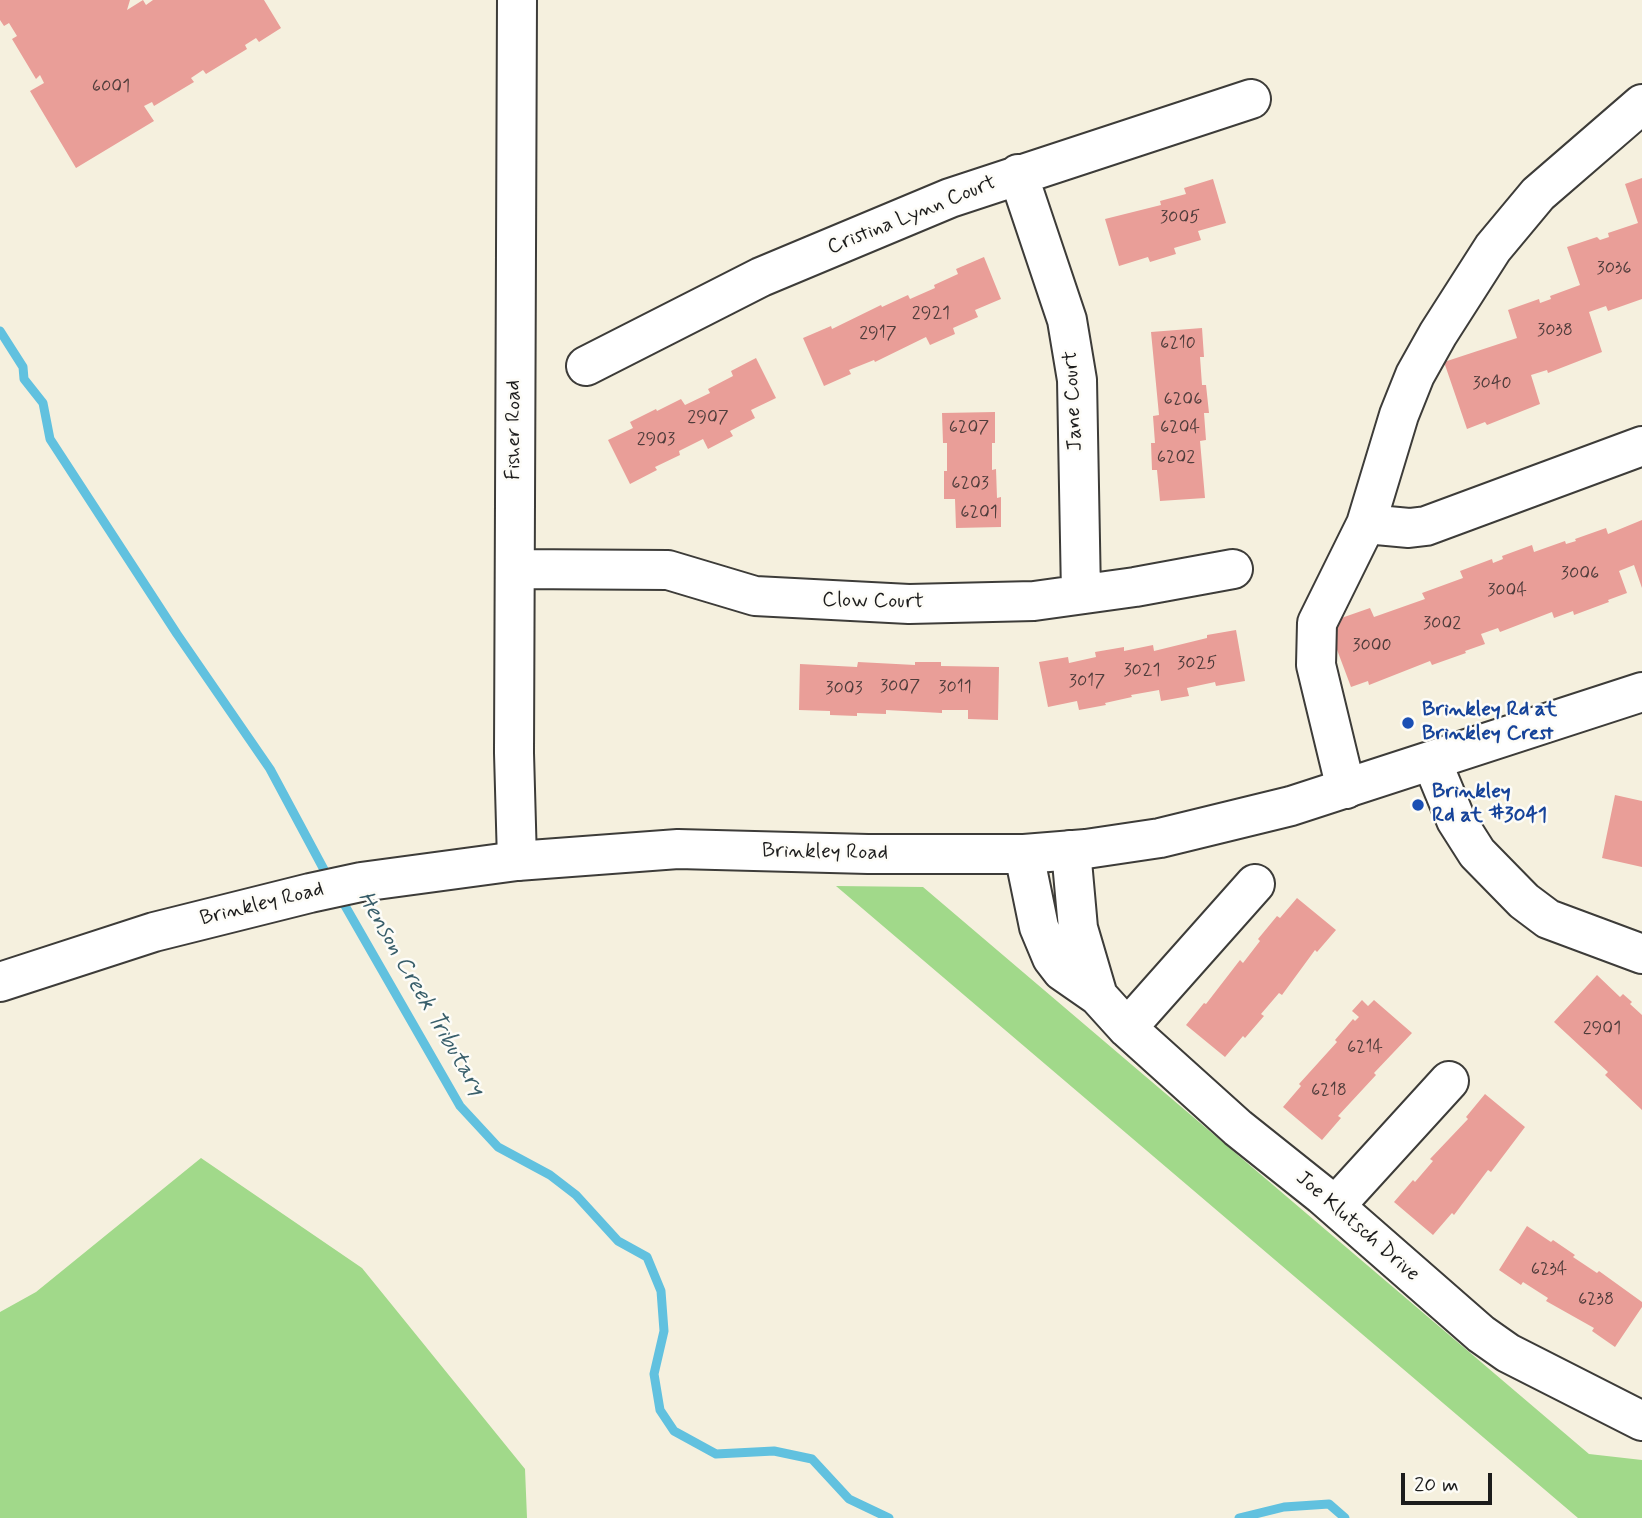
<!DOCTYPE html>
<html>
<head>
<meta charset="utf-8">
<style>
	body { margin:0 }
	#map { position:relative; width:1642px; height:1518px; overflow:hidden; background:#f5f0de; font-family:Mynerve,sans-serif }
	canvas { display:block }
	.scale { position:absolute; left:1401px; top:1473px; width:91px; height:32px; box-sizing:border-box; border:4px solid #1c1c1c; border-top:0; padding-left:9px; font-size:21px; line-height:24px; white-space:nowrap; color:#1c1c1c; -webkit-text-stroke:5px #fdfcf7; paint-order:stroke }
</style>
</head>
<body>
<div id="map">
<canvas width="1642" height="1518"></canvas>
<div class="scale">20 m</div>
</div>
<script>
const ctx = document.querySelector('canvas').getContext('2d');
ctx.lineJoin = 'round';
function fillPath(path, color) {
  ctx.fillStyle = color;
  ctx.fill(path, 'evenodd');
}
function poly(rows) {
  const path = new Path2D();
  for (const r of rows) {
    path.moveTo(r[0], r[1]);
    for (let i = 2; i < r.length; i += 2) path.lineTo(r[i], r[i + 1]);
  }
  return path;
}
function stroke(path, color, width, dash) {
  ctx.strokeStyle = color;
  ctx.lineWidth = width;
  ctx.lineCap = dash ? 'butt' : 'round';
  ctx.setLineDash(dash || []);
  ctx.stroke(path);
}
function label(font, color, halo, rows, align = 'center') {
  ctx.font = font + ' Mynerve,sans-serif';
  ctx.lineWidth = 5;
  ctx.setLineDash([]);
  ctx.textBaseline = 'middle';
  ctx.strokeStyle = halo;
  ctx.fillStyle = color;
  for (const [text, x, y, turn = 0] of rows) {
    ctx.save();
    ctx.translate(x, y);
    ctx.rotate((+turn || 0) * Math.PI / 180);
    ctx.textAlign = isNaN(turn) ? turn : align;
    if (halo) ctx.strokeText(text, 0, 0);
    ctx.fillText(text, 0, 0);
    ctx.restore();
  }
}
fillPath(poly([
	[836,886,923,887,1589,1454,1642,1460,1642,1518,1578,1518],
	[201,1158,362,1268,525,1469,527,1518,0,1518,0,1312,36,1292]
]), '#a1d98a');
stroke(poly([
	[0,331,23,367,24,379,43,403,50,439,177,634,270,769,329,879],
	[340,897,460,1106,498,1147,550,1175,576,1195,618,1241,647,1257,661,1291,664,1331,654,1374,660,1410,674,1431,716,1454,774,1451,812,1459,849,1499,889,1518],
	[1239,1518,1284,1507,1329,1504,1345,1518]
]), '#61c1df', 9);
fillPath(poly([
	[0,0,130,0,127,10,143,0,146,5,153,0,264,0,281,28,259,42,256,38,245,45,247,49,206,74,203,70,191,78,194,82,154,106,152,102,144,106,154,121,76,168,30,91,44,83,40,75,36,79,12,39,17,36,9,23,4,26,0,20],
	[1642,178,1642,299,1608,311,1606,306,1589,312,1602,352,1548,373,1547,370,1531,375,1540,404,1487,425,1485,422,1467,429,1444,362,1517,338,1508,310,1539,299,1540,303,1551,299,1550,296,1580,285,1567,247,1597,237,1600,240,1609,237,1608,233,1638,223,1625,184],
	[1213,179,1226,223,1198,231,1201,240,1174,248,1176,254,1150,262,1148,257,1119,266,1105,219,1161,205,1160,201,1186,194,1184,188],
	[984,257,1001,299,975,310,978,317,953,328,955,334,930,345,926,337,875,362,874,360,849,370,851,374,824,386,803,338,831,326,832,329,881,305,882,307,908,295,910,299,935,288,934,285,958,274,956,269],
	[1202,328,1204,357,1200,357,1202,385,1206,385,1209,413,1204,413,1206,440,1200,441,1205,498,1160,501,1157,470,1152,470,1151,443,1155,443,1153,416,1159,415,1151,332],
	[756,358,776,398,751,410,755,418,730,431,733,436,708,449,703,439,679,451,680,455,655,467,657,470,630,484,608,440,633,428,630,422,656,409,657,411,681,399,685,405,710,393,708,389,733,376,731,371],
	[995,412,995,443,992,443,992,470,996,469,997,498,1001,497,1001,527,956,528,955,499,944,499,944,471,947,471,947,443,943,443,942,413],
	[1642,520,1642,588,1634,565,1619,571,1627,593,1608,600,1609,602,1574,615,1573,611,1554,618,1552,612,1500,632,1498,628,1481,634,1485,644,1465,651,1466,653,1432,665,1430,661,1369,685,1368,681,1351,687,1327,623,1370,608,1374,617,1425,599,1422,593,1463,578,1460,571,1492,559,1493,563,1503,559,1502,556,1532,545,1534,552,1565,541,1566,544,1576,541,1575,539,1606,528,1608,534],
	[1236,630,1245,681,1216,686,1215,682,1187,688,1189,696,1161,701,1159,690,1131,695,1132,697,1105,703,1106,705,1079,710,1077,701,1048,707,1039,662,1068,657,1069,663,1096,657,1095,652,1124,647,1124,651,1153,645,1154,651,1207,638,1207,635],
	[858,662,915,665,915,662,941,662,941,666,999,667,998,720,968,719,968,710,942,710,942,713,886,710,886,714,857,713,857,716,830,715,830,711,799,710,800,664,857,667],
	[1615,795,1642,801,1642,867,1602,858],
	[1297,898,1336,930,1317,952,1315,950,1282,995,1279,993,1261,1014,1264,1016,1245,1038,1243,1036,1225,1057,1186,1025,1204,1003,1206,1004,1240,960,1243,963,1260,941,1258,939,1277,916,1280,918],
	[1597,975,1620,997,1623,994,1632,1002,1630,1004,1642,1015,1642,1110,1605,1075,1608,1072,1554,1022],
	[1362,1000,1368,1006,1374,1000,1412,1033,1374,1073,1376,1075,1338,1116,1341,1118,1322,1140,1283,1107,1301,1086,1299,1084,1337,1042,1335,1040,1353,1019,1355,1021,1359,1017,1352,1011],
	[1485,1094,1525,1127,1491,1172,1488,1170,1454,1215,1452,1213,1433,1235,1394,1202,1413,1180,1415,1182,1433,1161,1430,1159,1468,1119,1466,1117],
	[1527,1226,1551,1242,1553,1240,1575,1255,1573,1257,1597,1273,1599,1271,1642,1302,1642,1307,1615,1347,1592,1331,1594,1328,1546,1301,1548,1298,1523,1282,1521,1285,1499,1270]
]), '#e99e98');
const minor = poly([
	[1018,174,1067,320,1077,380,1081,594],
	[586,366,761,277,950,198,1251,99],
	[1366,524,1409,528,1426,526,1642,446],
	[515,569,668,570,755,596,909,604,1034,601,1135,587,1233,569],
	[1432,762,1456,820,1477,853,1524,901,1548,919,1642,954],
	[1346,789,1316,665,1317,623,1366,524,1399,415,1415,375,1438,334,1493,248,1538,194,1642,104],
	[1071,850,1078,928,1098,996],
	[1024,854,1039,927,1052,958,1062,971,1098,996,1127,1028,1238,1128,1322,1195,1481,1334,1508,1353,1642,1421],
	[517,861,514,753,517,0],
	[1127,1028,1255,884],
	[1335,1206,1449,1081]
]);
const major = poly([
	[0,982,154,932,310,893,361,882,517,861,678,849,868,854,1024,854,1086,849,1160,838,1291,806,1642,692]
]);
stroke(minor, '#3d3c39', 42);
stroke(major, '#3d3c39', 42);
stroke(minor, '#fff', 38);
stroke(major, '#fff', 38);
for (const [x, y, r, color] of [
	[1408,723,7,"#1a4fb4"],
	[1418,805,7,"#1a4fb4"]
]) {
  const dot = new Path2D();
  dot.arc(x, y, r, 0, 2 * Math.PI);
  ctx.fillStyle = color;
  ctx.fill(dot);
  stroke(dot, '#fdfcf7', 2.5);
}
label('18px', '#4f3c3b', null, [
	["6001",111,87],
	["3005",1180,218],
	["3036",1614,269],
	["2921",931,314],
	["3038",1555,331],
	["2917",878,334],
	["6210",1178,344],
	["3040",1492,384],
	["6206",1183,400],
	["2907",708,418],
	["6207",969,428],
	["6204",1180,428],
	["2903",656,440],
	["6202",1176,458],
	["6203",970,484],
	["6201",979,513],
	["3006",1580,574],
	["3004",1507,591],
	["3002",1442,624],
	["3000",1372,646],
	["3025",1197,664],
	["3021",1142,671],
	["3017",1087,682],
	["3007",900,687],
	["3011",955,688],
	["3003",844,689],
	["2901",1602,1029],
	["6214",1365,1048],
	["6218",1329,1091],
	["6234",1549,1270],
	["6238",1596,1300]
]);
label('21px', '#1c1c1c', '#fdfcf7', [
	["Cristina Lynn Court",912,216,-22],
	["Jane Court",1074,401,-93],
	["Fisher Road",515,430,-90],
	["Clow Court",873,602,1],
	["Brinkley Road",825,853,1],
	["Brinkley Road",262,905,-14],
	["Joe Klutsch Drive",1357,1227,41]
]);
label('bold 21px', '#164399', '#fdfcf7', [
	["Brinkley Rd at",1422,711],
	["Brinkley Crest",1422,735],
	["Brinkley",1432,793],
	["Rd at #3041",1432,817]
], 'left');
label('italic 23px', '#385e6a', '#fdfcf7', [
	["Henson Creek Tributary",420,994,60]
]);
</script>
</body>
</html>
